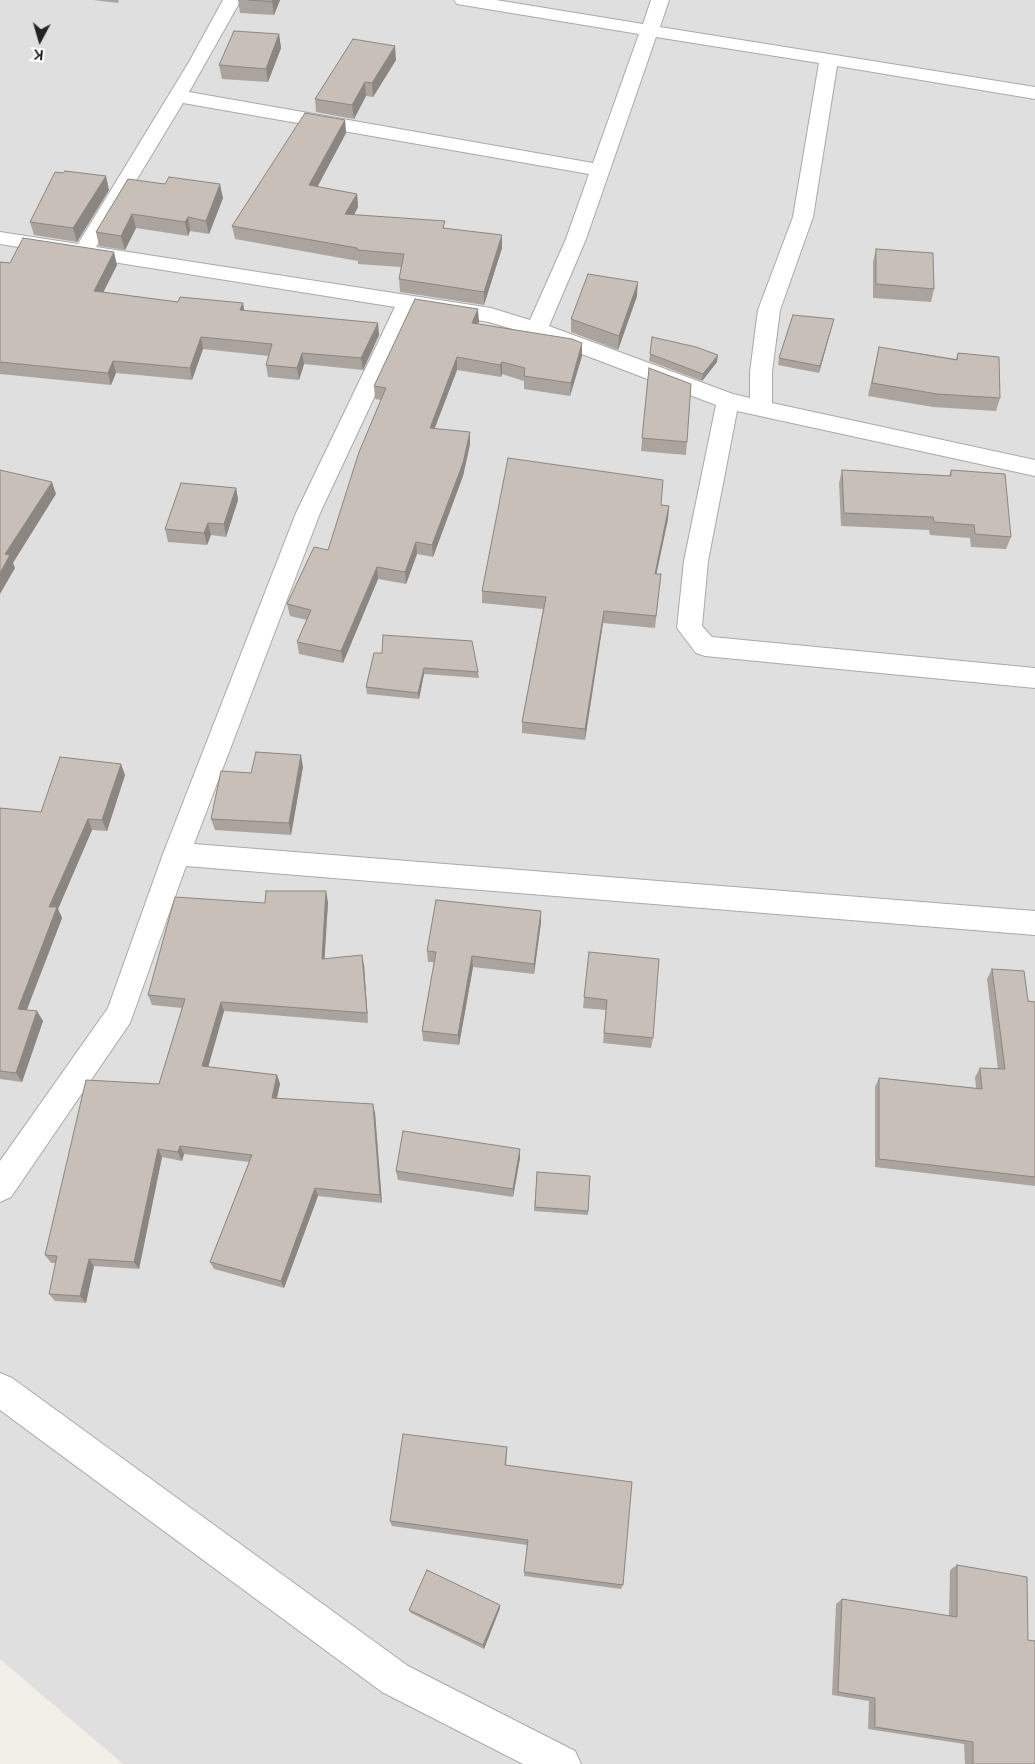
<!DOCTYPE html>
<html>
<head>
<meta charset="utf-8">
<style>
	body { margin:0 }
	#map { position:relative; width:1035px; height:1764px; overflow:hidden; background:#f2efe9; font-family:Arial,sans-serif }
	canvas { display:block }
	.north { position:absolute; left:15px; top:15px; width:50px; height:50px; -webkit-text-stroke:4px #fff; paint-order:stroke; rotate:186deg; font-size:14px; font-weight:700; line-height:20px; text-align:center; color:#222 }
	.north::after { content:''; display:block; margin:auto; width:18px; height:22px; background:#222; clip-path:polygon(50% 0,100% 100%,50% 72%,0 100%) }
</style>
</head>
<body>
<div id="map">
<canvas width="1035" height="1764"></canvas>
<div class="north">K</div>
</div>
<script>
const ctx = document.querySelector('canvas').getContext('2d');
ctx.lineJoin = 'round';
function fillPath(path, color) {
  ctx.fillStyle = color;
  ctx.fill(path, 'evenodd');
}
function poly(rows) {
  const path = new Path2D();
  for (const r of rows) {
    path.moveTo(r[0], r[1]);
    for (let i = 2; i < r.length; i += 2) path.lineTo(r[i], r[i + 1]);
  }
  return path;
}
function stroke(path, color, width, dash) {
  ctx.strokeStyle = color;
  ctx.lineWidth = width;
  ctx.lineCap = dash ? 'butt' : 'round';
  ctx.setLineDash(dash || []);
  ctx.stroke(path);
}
fillPath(poly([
	[0,0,1035,0,1035,1764,123,1764,0,1659]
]), '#e0dfdf');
const street = poly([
	[223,0,241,0,189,92,593,163,639,34,463,5,457,4,454,0,496,0,643,24,651,0,669,0,660,27,1035,87,1035,99,837,66,813,217,780,310,772,372,772,403,1035,460,1035,476,737,411,708,561,702,626,712,637,1035,668,1035,688,705,656,696,653,677,628,684,561,716,405,529,334,489,322,415,310,320,513,194,844,1035,911,1035,935,186,866,130,1023,11,1197,0,1202,0,1161,108,1008,163,854,296,513,395,307,0,244,0,232,78,244,189,62,223,0],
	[656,37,819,63,793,217,758,310,750,372,750,398,733,394,549,326,586,239,656,37],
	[183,103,589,174,566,239,530,320,491,308,96,247,183,103],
	[0,1373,12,1378,408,1666,575,1751,581,1764,523,1764,382,1692,0,1410,0,1373]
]);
stroke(street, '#a9a9a9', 2);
fillPath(street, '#fff');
fillPath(poly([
	[93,0,119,0,118,3],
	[238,0,280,0,274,15,240,13],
	[279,34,281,48,268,82,222,79,219,65],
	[396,60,373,97,366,96,354,119,316,112,315,99],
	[345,120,346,133,317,187,357,194,358,207,354,215,445,228,502,248,484,305,400,292,399,279,401,267,358,264,358,261,235,239,232,226],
	[128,179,223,198,209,234,190,231,188,236,136,228,125,250,99,246,96,232],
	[109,190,77,242,34,235,30,222],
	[876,249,934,289,931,302,873,298,873,262],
	[0,262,10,263,117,265,103,292,178,302,243,303,244,311,379,335,363,370,304,364,299,380,268,377,266,365,269,356,203,349,192,380,116,373,111,385,0,374],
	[637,296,618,350,571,332,571,319],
	[479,322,478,324,582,356,570,396,524,389,524,381,502,374,501,377,457,370,435,428,470,444,463,476,433,557,417,554,406,584,378,579,343,663,299,654,297,642,307,620,290,616,287,604,328,550,381,400,375,399,374,386],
	[832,326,819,373,778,365,779,358],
	[879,347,956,359,958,353,1000,398,996,411,933,407,868,396],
	[650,354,717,362,702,381,649,361],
	[649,368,687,442,686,455,641,451],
	[842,470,949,476,951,470,1011,537,1006,549,971,547,970,538,930,535,929,530,841,526,839,483],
	[236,488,238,500,226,537,211,535,207,545,168,542,165,529],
	[661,505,669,506,668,519,656,574,661,574,655,628,603,623,585,740,522,733,522,722,543,609,482,603,482,591],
	[374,653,478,672,479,678,424,674,419,699,367,694,366,687],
	[303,767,291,835,215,830,211,819,251,773],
	[125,775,107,831,92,830,58,909,62,918,27,1010,43,1021,22,1082,0,1079,0,808,41,812],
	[328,902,324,959,364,965,368,1023,224,1011,208,1067,277,1075,280,1084,277,1098,375,1113,382,1203,318,1196,284,1288,214,1269,210,1262,249,1162,184,1154,182,1161,162,1157,139,1269,94,1266,86,1303,55,1301,49,1294,56,1263,51,1263,45,1255,159,1084,182,1008,152,1005,148,995,265,903],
	[541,911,541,922,534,974,473,967,459,1045,423,1041,422,1031,434,962,428,962,427,951],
	[589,952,653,1038,651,1048,603,1043,606,1010,583,1008],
	[992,969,1028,1001,1035,1002,1035,1186,875,1167,875,1087,879,1078,976,1088,975,1077,980,1068,998,1069,987,979],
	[520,1158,513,1197,398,1180,396,1171],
	[537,1172,590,1176,588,1215,534,1211],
	[507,1453,506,1466,623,1585,621,1589,524,1576,527,1545,392,1526,390,1521],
	[957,1565,1028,1640,1035,1764,965,1764,964,1744,868,1729,869,1701,832,1695,836,1604,842,1599,949,1616,950,1570],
	[500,1605,500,1608,484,1649,411,1613,409,1610]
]), '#aba49e');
fillPath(poly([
	[273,0,280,0,274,15,272,2],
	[279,34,281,48,268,82,266,69],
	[395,46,396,60,373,97,372,83],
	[365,82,366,96,354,119,352,105],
	[345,120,346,133,311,199,309,185],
	[106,176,109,190,77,242,73,228],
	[220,184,223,198,209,234,206,221],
	[357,194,358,207,347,228,345,214],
	[132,214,136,228,125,250,121,236],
	[188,217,190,231,188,236,185,222],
	[502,235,502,248,484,305,484,292],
	[114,252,117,265,98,303,94,291],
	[638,282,637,296,618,350,619,336],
	[243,303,245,315,240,310],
	[478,309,479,322,472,336,472,323],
	[834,319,832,326,819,373,820,366],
	[378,323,379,335,363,370,361,358],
	[201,337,203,349,192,380,190,368],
	[582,343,582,356,570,396,571,383],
	[302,353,304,364,299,380,297,368],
	[718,355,717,362,702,381,703,374],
	[457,357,457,370,430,440,430,428],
	[113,361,116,373,111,385,108,373],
	[502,362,502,374,501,377,500,365],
	[470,432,470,444,463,476,433,557,432,545],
	[52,482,56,494,13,563,15,568,0,594,0,573,5,554],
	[236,488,238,500,226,537,224,524],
	[669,506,668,519,654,586,655,574],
	[208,523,211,535,207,545,204,533],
	[416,542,417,554,406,584,405,572],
	[377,567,378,579,343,663,341,651],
	[604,611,603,623,585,740,585,729],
	[424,668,424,674,419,699,418,693],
	[301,755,303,767,291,835,289,823],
	[121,764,125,775,107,831,102,820],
	[88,819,92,830,58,909,62,918,23,1019,18,1009,49,907],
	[326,891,328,902,324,969,322,959],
	[541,911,541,922,534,974,534,964],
	[362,955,364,965,368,1023,367,1013],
	[472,956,473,967,459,1045,458,1035],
	[221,1002,224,1011,206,1075,202,1066],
	[37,1011,43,1021,22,1082,16,1073],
	[277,1075,280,1084,275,1106,272,1098],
	[373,1104,375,1113,382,1203,380,1195],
	[180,1146,184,1154,182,1161,178,1152],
	[158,1149,162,1157,139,1269,134,1262],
	[520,1149,520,1158,513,1197,513,1189],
	[315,1188,318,1196,284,1288,281,1281],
	[89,1259,94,1266,86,1303,80,1296],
	[500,1605,500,1608,484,1649,483,1645]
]), '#8b8681');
const building = poly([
	[249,0,273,0,272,2,249,0],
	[234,31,279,34,266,69,219,65,234,31],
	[353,39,395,46,372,83,365,82,352,105,315,99,353,39],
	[305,113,345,120,309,185,357,194,345,214,445,221,443,228,502,235,484,292,399,279,404,254,357,250,357,248,232,226,305,113],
	[65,171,106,176,73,228,30,222,55,172,63,173,65,171],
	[169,177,220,184,206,221,188,217,185,222,132,214,121,236,96,232,128,179,165,184,169,177],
	[23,238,114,252,94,291,178,302,180,297,243,303,240,310,378,323,361,358,302,353,297,368,266,365,272,344,201,337,190,368,113,361,108,373,0,362,0,262,10,263,23,238],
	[876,249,933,253,934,289,876,284,876,249],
	[588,274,638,282,619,336,571,319,588,274],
	[415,299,478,309,472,323,572,339,582,343,571,383,524,376,525,368,502,362,500,365,457,357,430,428,470,432,463,463,432,545,416,542,405,572,377,567,341,651,297,642,311,610,287,604,314,547,328,550,359,452,386,388,374,386,415,299],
	[793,315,834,319,820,366,779,358,793,315],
	[652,337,696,347,718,355,703,374,650,354,652,337],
	[879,347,957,360,958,353,999,357,1000,398,937,394,872,383,879,347],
	[649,368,691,384,687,442,642,438,649,368],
	[508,458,663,480,661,505,669,506,655,574,661,574,656,616,604,611,585,729,522,722,546,597,482,591,508,458],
	[0,470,52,482,5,554,10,555,0,573,0,470],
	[842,470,951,476,951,470,1005,474,1011,537,975,534,974,525,934,522,933,517,844,513,842,470],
	[181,483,236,488,224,524,208,523,204,533,165,529,181,483],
	[383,635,472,641,478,672,424,668,418,693,366,687,374,653,382,653,383,635],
	[256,752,301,755,289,823,211,819,221,771,251,773,256,752],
	[60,757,121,764,102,820,88,819,49,907,57,907,18,1009,37,1011,16,1073,0,1071,0,808,41,812,60,757],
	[266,891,326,891,322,959,362,955,367,1013,221,1002,202,1066,277,1075,272,1098,373,1104,380,1195,315,1188,281,1281,210,1262,252,1155,180,1146,178,1152,158,1149,134,1262,89,1259,80,1296,49,1294,57,1256,45,1255,86,1080,159,1084,185,999,148,995,175,897,265,903,266,891],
	[436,900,541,911,534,964,472,956,458,1035,422,1031,436,952,427,951,436,900],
	[589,952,659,959,653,1038,604,1033,607,1000,584,997,589,952],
	[992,969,1024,971,1028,1001,1035,1002,1035,1177,879,1159,879,1078,982,1089,980,1068,1005,1069,992,969],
	[403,1131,520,1149,513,1189,396,1171,403,1131],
	[537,1172,590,1176,588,1211,535,1207,537,1172],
	[403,1434,507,1447,505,1465,632,1482,623,1585,524,1572,528,1540,390,1521,403,1434],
	[957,1565,1027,1577,1028,1640,1035,1641,1035,1764,973,1764,973,1742,875,1727,875,1698,838,1692,842,1599,957,1617,957,1565],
	[427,1570,500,1605,483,1645,409,1610,427,1570]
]);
fillPath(building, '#c7bfb8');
stroke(building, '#8b8681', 1);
</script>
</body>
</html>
